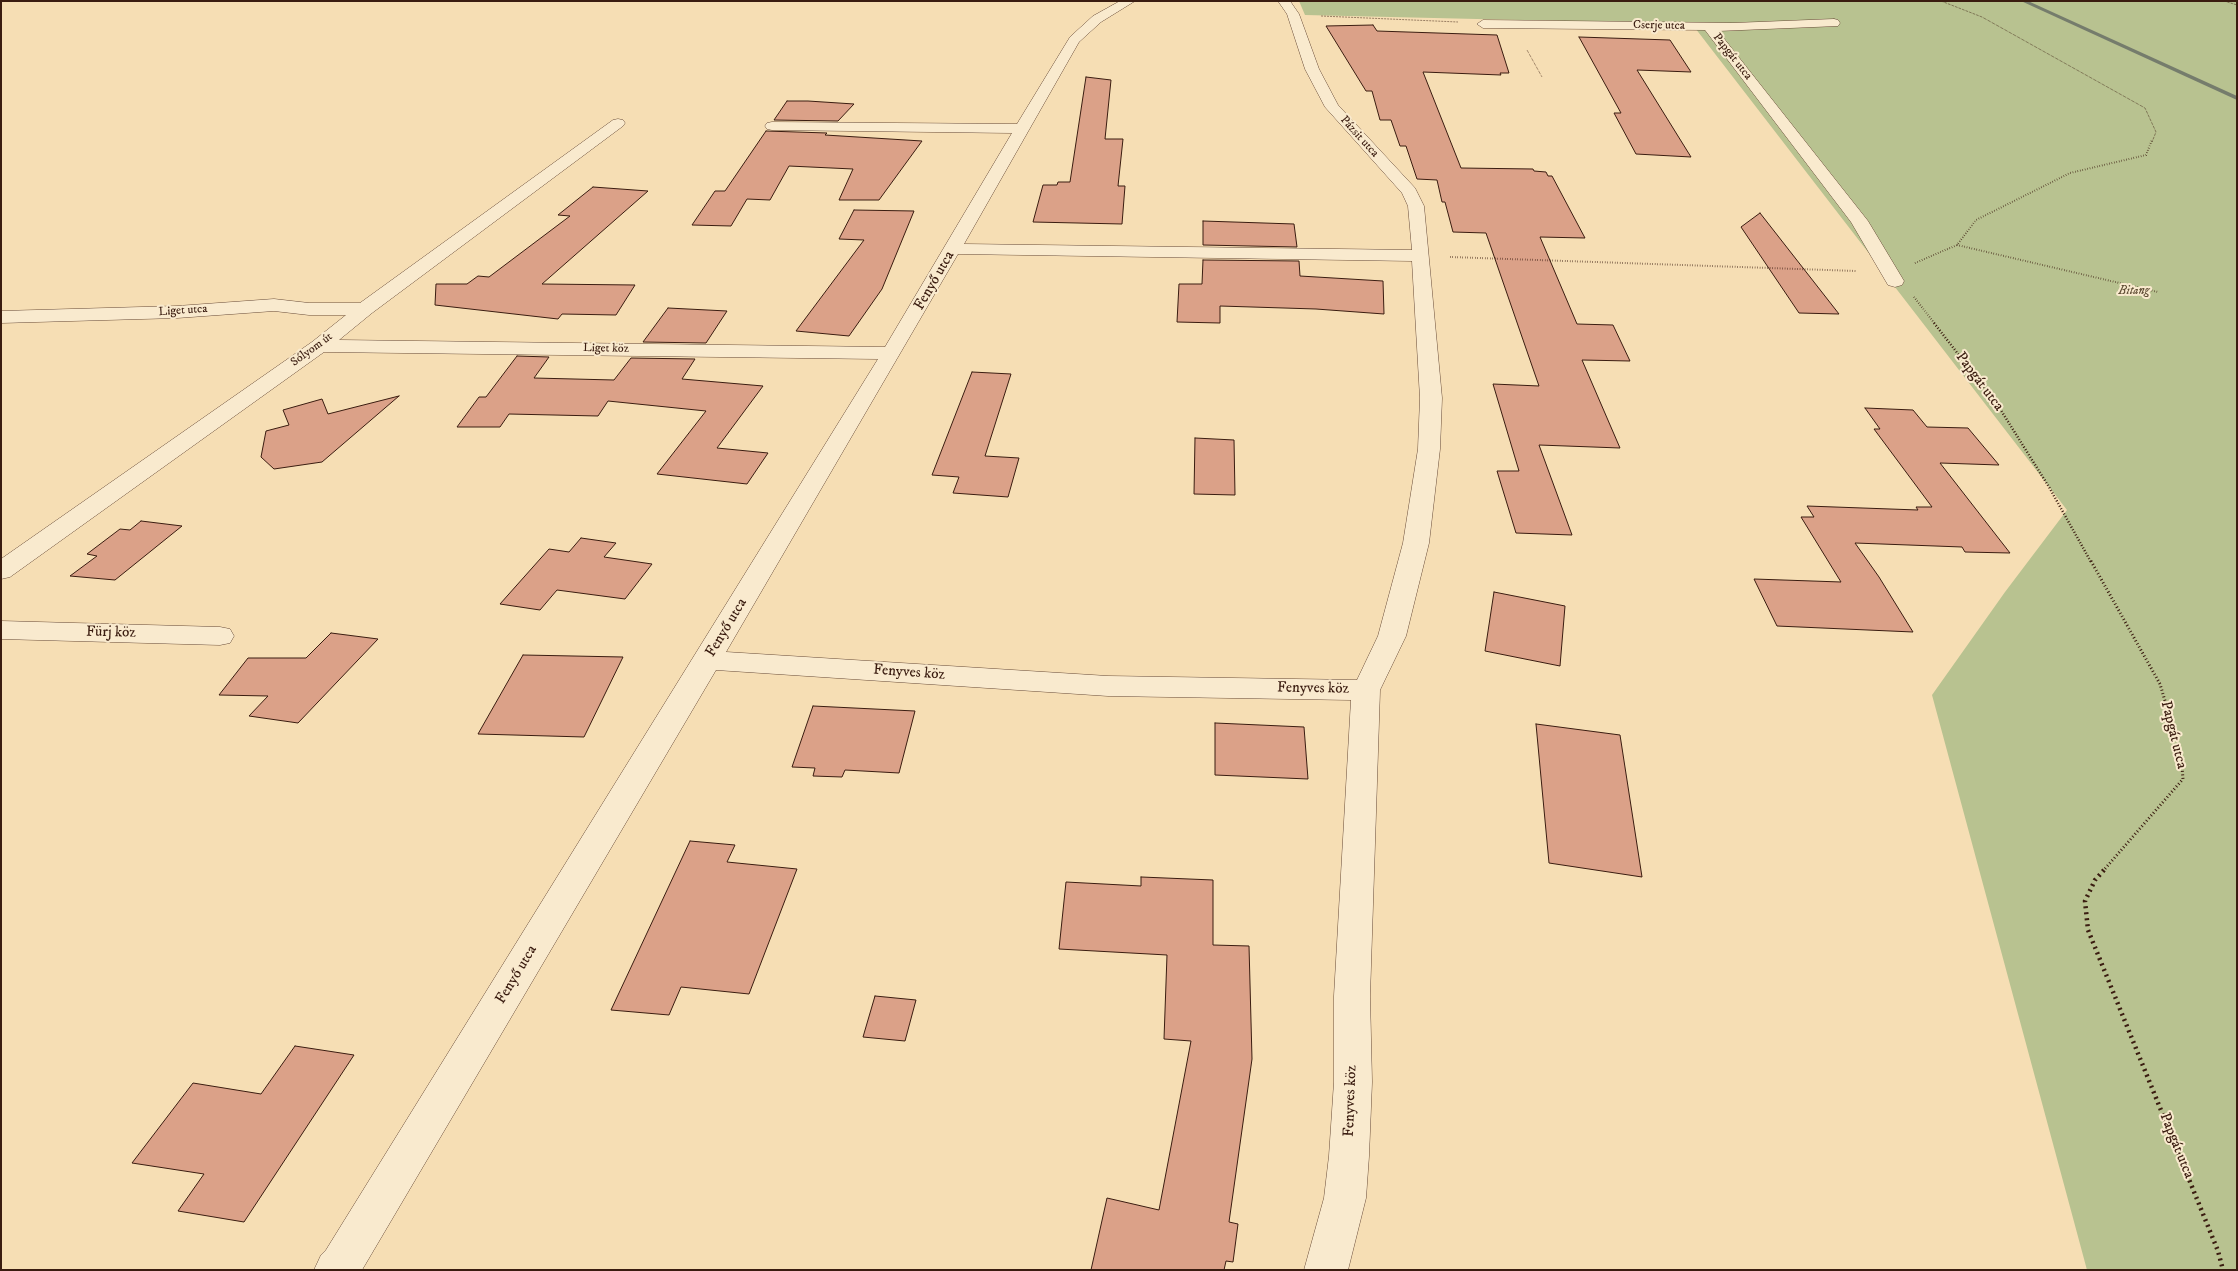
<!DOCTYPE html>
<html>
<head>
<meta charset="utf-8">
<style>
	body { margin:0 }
	#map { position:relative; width:2238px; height:1271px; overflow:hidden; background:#f6deb4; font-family:"IM FELL DW Pica",serif }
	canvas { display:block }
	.frame { position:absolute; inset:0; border:2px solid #3a1c10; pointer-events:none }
</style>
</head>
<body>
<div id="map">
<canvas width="2238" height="1271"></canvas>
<div class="frame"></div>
</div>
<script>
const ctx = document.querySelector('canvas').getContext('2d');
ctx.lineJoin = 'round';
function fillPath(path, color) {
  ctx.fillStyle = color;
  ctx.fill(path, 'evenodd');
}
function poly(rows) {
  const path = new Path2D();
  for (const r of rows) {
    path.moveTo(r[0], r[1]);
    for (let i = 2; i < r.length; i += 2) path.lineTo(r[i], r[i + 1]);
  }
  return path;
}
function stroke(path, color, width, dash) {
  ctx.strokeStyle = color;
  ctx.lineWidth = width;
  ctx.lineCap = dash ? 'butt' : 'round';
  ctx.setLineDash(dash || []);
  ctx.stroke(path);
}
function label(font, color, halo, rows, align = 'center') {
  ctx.font = font + ' "IM FELL DW Pica",serif';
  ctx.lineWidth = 4;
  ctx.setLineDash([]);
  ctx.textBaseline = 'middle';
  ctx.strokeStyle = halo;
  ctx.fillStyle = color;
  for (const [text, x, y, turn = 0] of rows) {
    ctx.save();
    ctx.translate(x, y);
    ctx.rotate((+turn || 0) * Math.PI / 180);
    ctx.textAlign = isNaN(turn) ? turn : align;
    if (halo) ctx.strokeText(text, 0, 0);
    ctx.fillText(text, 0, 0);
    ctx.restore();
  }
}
fillPath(poly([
	[1299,1,2237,1,2237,1270,2087,1270,1932,695,2005,592,2067,510,1692,24,1305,15]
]), '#b8c290');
fillPath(poly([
	[2021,1,2028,1,2237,96,2237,100,2021,1]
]), '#757c6c');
const building = poly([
	[1373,25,1377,31,1497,35,1509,73,1500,73,1501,75,1423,72,1461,168,1533,169,1534,171,1546,172,1548,176,1552,176,1585,238,1540,237,1577,324,1613,325,1630,361,1582,360,1620,448,1539,445,1572,535,1516,533,1497,471,1519,471,1493,384,1539,386,1486,233,1453,232,1445,202,1442,202,1437,180,1417,179,1406,146,1400,146,1391,120,1380,120,1372,91,1366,91,1326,26,1373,25],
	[1579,37,1670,40,1691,72,1637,70,1691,157,1636,154,1614,113,1621,113,1579,37],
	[1086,77,1111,80,1105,139,1123,139,1118,186,1125,186,1122,224,1033,222,1043,185,1057,185,1058,182,1070,182,1086,77],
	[787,101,808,101,854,104,838,121,774,120,787,101],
	[766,131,827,133,825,135,922,141,879,200,839,200,853,169,789,166,770,200,747,199,731,226,692,225,715,191,725,191,766,131],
	[593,187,648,191,542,284,635,285,616,315,562,314,558,319,435,305,436,284,467,284,478,276,489,277,570,216,558,215,593,187],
	[854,210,914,211,882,289,849,336,796,331,864,240,839,239,854,210],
	[1760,213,1839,314,1799,313,1741,227,1760,213],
	[1203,221,1294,224,1297,247,1203,245,1203,221],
	[1203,260,1299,261,1300,276,1383,281,1384,314,1316,309,1220,306,1220,323,1177,322,1179,284,1202,284,1203,260],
	[668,308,727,311,706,343,643,342,668,308],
	[517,356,549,357,534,378,614,380,631,358,695,359,682,379,763,386,717,448,768,453,747,484,657,474,706,411,608,401,598,416,509,414,500,427,457,427,479,397,486,397,517,356],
	[972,372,1011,374,985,456,1019,458,1008,497,953,493,959,477,932,475,972,372],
	[399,396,322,462,274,469,261,457,266,431,289,425,283,410,322,399,328,414,399,396],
	[1865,408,1913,410,1927,427,1968,428,1999,465,1940,463,2010,553,1965,552,1962,547,1855,543,1879,577,1913,632,1777,626,1754,579,1841,582,1801,517,1814,517,1807,506,1918,510,1916,507,1932,507,1874,429,1880,429,1865,408],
	[1195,438,1234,440,1235,495,1194,494,1195,438],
	[141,521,182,526,115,580,70,576,97,556,87,554,120,529,130,530,141,521],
	[581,538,616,543,604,557,652,564,625,599,557,590,540,610,500,604,549,549,569,552,581,538],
	[1494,592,1565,606,1560,666,1485,651,1494,592],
	[331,633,378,639,298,723,249,716,268,696,219,695,248,658,306,658,331,633],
	[523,655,623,657,584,737,478,734,523,655],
	[813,706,915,711,899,773,845,770,842,777,813,776,815,768,792,767,813,706],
	[1215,723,1304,727,1308,779,1215,775,1215,723],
	[1536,724,1620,735,1642,877,1549,863,1536,724],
	[690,841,735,845,727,862,797,869,749,994,681,987,669,1015,611,1010,690,841],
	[1141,877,1213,880,1213,945,1249,946,1252,1059,1229,1222,1238,1224,1233,1262,1226,1261,1224,1270,1091,1270,1107,1198,1159,1210,1191,1041,1164,1039,1167,955,1059,949,1066,882,1141,886,1141,877],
	[875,996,916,1000,905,1041,863,1037,875,996],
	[295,1046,354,1055,244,1222,178,1211,204,1174,132,1163,193,1083,261,1094,295,1046]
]);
fillPath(building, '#dba188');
stroke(building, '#3a1c10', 1);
const minor = poly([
	[1120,1,1135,1,1101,22,1079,42,964,244,1412,250,1408,206,1402,193,1325,107,1305,69,1287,14,1278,1,1290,1,1299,14,1319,69,1338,105,1415,188,1424,206,1442,398,1440,449,1429,543,1406,636,1380,690,1370,996,1372,1082,1369,1156,1366,1198,1348,1270,1304,1270,1324,1198,1329,1156,1334,1082,1334,996,1351,700,1108,696,716,670,362,1270,314,1270,321,1255,326,1250,878,359,324,352,10,577,1,579,1,559,312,342,346,315,309,315,274,311,177,318,1,323,1,311,177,306,274,299,309,303,360,303,613,120,618,119,623,120,625,123,623,126,372,313,339,340,885,347,1012,133,772,130,767,129,765,126,767,123,772,122,1017,124,1070,37,1093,16,1120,1],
	[958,254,1412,261,1420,398,1418,449,1403,543,1378,636,1357,680,1108,676,726,652,958,254],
	[1834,19,1838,20,1840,23,1838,26,1718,31,1868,221,1904,281,1902,285,1895,287,1888,285,1851,222,1705,30,1483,28,1477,24,1483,20,1733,23,1834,19],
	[1,621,220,627,230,629,234,636,230,643,220,645,1,639,1,621]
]);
stroke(minor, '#694c39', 1);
stroke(poly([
	[1941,1,1982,17,2145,108,2156,132,2152,142],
	[2224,1,2237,5],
	[1321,16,1458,22],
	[1527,50,1542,77]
]), '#3a1c10', 1, [0.5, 1]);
stroke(poly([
	[1957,245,2158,292],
	[1450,257,1856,271],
	[1915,263,1957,245,1976,220,2070,173,2146,155,2152,140],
	[1914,297,1935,324]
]), '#3a1c10', 2, [0.5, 2]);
stroke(poly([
	[1934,323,1997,404,2049,487,2091,562]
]), '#3a1c10', 2.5, [1, 2]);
stroke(poly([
	[2091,561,2160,684,2181,755,2183,779,2103,871]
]), '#3a1c10', 3, [1, 2.5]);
stroke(poly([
	[2104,870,2095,880,2085,901,2088,930,2218,1251,2223,1270]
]), '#3a1c10', 4.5, [2, 4]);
fillPath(minor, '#f9eace');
label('12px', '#3a1c10', '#f9eace', [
	["Cserje utca",1659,26,1],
	["Papgát utca",1732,57,52],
	["Pázsit utca",1359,137,48],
	["Liget utca",183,311,-4],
	["Liget köz",606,349,1],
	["Sólyom út",312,350,-36]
]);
label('italic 12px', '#604e36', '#f9eace', [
	["Bitang",2134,292]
]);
label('15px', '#3a1c10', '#f9eace', [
	["Fenyő utca",935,281,-60],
	["Papgát utca",1979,382,53],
	["Fenyő utca",727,628,-59],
	["Fürj köz",111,633,1],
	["Fenyves köz",909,673,4],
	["Fenyves köz",1313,689,1],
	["Papgát utca",2173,735,76],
	["Fenyő utca",517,975,-59],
	["Fenyves köz",1351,1101,-88],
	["Papgát utca",2176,1146,68]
]);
</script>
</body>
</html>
